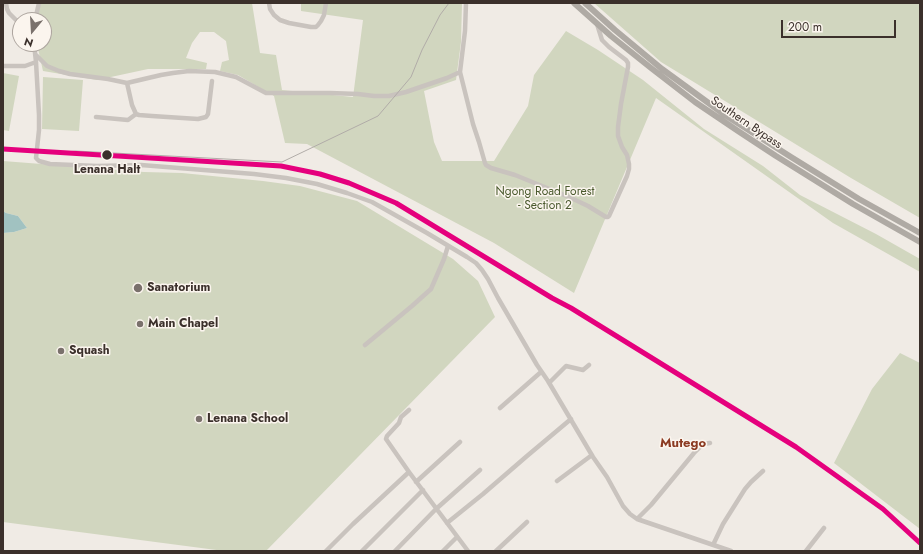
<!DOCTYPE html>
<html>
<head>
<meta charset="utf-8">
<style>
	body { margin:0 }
	#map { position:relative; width:923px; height:554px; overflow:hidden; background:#f0ebe5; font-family:Jost,sans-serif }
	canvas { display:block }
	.frame { position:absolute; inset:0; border:4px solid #3b302b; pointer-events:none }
	.north { position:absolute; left:12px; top:12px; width:40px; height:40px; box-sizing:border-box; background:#fbf5ee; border:1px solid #aea6a0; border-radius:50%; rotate:198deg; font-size:11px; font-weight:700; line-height:16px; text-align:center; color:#3b302b }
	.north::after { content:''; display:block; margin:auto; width:14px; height:18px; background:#7a716c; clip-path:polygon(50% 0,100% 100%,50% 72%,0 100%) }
	.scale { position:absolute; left:781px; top:20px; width:115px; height:18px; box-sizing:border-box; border:2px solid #3b302b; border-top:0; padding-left:5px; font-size:12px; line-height:14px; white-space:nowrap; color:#3b302b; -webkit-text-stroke:3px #fbf5ee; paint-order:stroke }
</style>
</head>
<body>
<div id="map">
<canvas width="923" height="554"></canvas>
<div class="frame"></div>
<div class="north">N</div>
<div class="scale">200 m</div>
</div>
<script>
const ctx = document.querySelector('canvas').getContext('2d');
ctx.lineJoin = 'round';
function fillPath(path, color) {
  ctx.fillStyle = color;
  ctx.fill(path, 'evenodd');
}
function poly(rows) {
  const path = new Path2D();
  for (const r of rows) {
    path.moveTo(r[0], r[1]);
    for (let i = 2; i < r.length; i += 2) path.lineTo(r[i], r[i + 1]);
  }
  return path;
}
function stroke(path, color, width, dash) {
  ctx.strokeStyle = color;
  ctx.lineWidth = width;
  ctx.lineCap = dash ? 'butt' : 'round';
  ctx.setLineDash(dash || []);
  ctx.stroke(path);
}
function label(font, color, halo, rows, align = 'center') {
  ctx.font = font + ' Jost,sans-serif';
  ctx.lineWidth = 3;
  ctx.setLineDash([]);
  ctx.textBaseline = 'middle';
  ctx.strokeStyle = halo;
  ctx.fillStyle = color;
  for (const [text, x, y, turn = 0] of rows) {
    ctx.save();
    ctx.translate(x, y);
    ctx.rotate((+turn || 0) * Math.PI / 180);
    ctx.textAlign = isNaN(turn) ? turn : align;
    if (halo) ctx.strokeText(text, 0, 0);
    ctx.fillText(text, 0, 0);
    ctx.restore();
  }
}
fillPath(poly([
	[41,3,252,3,260,53,276,55,282,90,353,97,363,20,301,11,301,3,462,3,461,42,456,80,424,91,434,142,442,161,494,161,528,106,534,75,566,31,598,50,643,80,704,129,763,166,800,195,876,234,920,259,920,272,833,223,656,98,574,293,494,243,307,144,285,143,274,96,238,75,220,71,222,62,229,60,226,41,214,32,200,32,192,43,186,58,207,63,206,69,148,69,97,80,43,71,37,44,44,44,44,20,36,20],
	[594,3,920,3,920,218,851,178,661,62],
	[3,73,19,76,9,131,3,130],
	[43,77,83,80,79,131,42,129],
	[3,161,144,172,182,173,263,181,300,186,357,201,453,259,478,281,495,317,266,551,224,551,3,522,3,233,14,232,27,228,18,216,6,213,3,211],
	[900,353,920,363,920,529,834,463,872,389]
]), '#d1d6bf');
fillPath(poly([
	[3,211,6,213,18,216,27,228,14,232,3,233]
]), '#a1c2c1');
stroke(poly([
	[6,3,7,9,9,13,16,20,20,22],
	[269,3,270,9,274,15,280,20,289,23,311,27,316,27,318,25,321,21,324,15,326,3],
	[35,20,39,3],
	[36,55,47,66,59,71,70,74,108,79,127,83,161,75,173,73,189,71,215,72,236,77,266,93,330,93,358,94,374,96,389,96,406,92,447,78,460,72,465,31,466,3],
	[36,62,39,115,39,130,36,158,39,161,50,164,97,166,141,165,254,174,286,178,317,184,347,193,372,202,427,233,467,257,476,263,482,270,488,279,498,298,537,365,548,381,593,457,607,477,623,506,630,514,637,519,731,551],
	[3,66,25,66,36,62,34,44],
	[460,72,473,124,479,142,485,163,486,165,491,168,515,175,569,197,588,206,606,217,608,217,609,216,627,176,629,169,629,164,627,155,622,147,618,136,618,127,621,104,628,67,628,63,626,60,609,47,602,40,597,24],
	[127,83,132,105,136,114,139,115,152,116,198,119,206,117,208,114,212,81],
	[96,117,128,120,136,114],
	[365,345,412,306,431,289,444,259,448,246],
	[549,383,566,366,583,370,589,365],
	[500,408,541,372],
	[409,472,386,439,387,436,399,423,401,417,409,410],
	[557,481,592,455],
	[416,482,460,442],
	[637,519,651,505,694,453,703,444,710,443],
	[447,523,483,494,527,456,571,419],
	[713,545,723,524,745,489,751,482,763,471],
	[326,551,353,524,409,472,468,551],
	[362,551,423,490],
	[395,551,436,509,480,470],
	[443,551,457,537],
	[496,551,527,522],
	[806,551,824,528]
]), '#c9c3be', 4.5);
stroke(poly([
	[574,3,611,36,651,68,695,102,738,131,776,156,853,204,920,242],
	[585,3,615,30,662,69,725,115,791,157,859,199,920,233]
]), '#afaaa4', 6);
stroke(poly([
	[55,153,76,151,282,162,378,116,411,77,422,50,440,15,449,3]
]), '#b1aca8', 1);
stroke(poly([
	[3,149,281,166,320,174,349,183,396,203,552,298,571,308,796,447,883,509,920,543]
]), '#e5007d', 5);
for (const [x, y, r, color] of [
	[107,155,5.5,"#3b302b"],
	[138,288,5,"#7a716c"],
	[140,324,4,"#7a716c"],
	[61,351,4,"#7a716c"],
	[199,419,4,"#7a716c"]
]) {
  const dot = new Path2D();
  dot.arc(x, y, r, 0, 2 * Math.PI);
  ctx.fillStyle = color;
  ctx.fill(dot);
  stroke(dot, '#fbf5ee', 1.5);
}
label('12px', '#3b302b', '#fbf5ee', [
	["Southern Bypass",746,123,34]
]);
label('bold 12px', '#3b302b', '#fbf5ee', [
	["Lenana Halt",107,170]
]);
label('12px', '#4a5a2e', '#fbf5ee', [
	["Ngong Road Forest",545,192],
	["- Section 2",545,206]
]);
label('bold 12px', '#3b302b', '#fbf5ee', [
	["Sanatorium",147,288],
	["Main Chapel",148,324],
	["Squash",69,351],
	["Lenana School",207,419]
], 'left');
label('bold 13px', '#8c3b22', '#fbf5ee', [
	["Mutego",683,444]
]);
</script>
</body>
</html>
